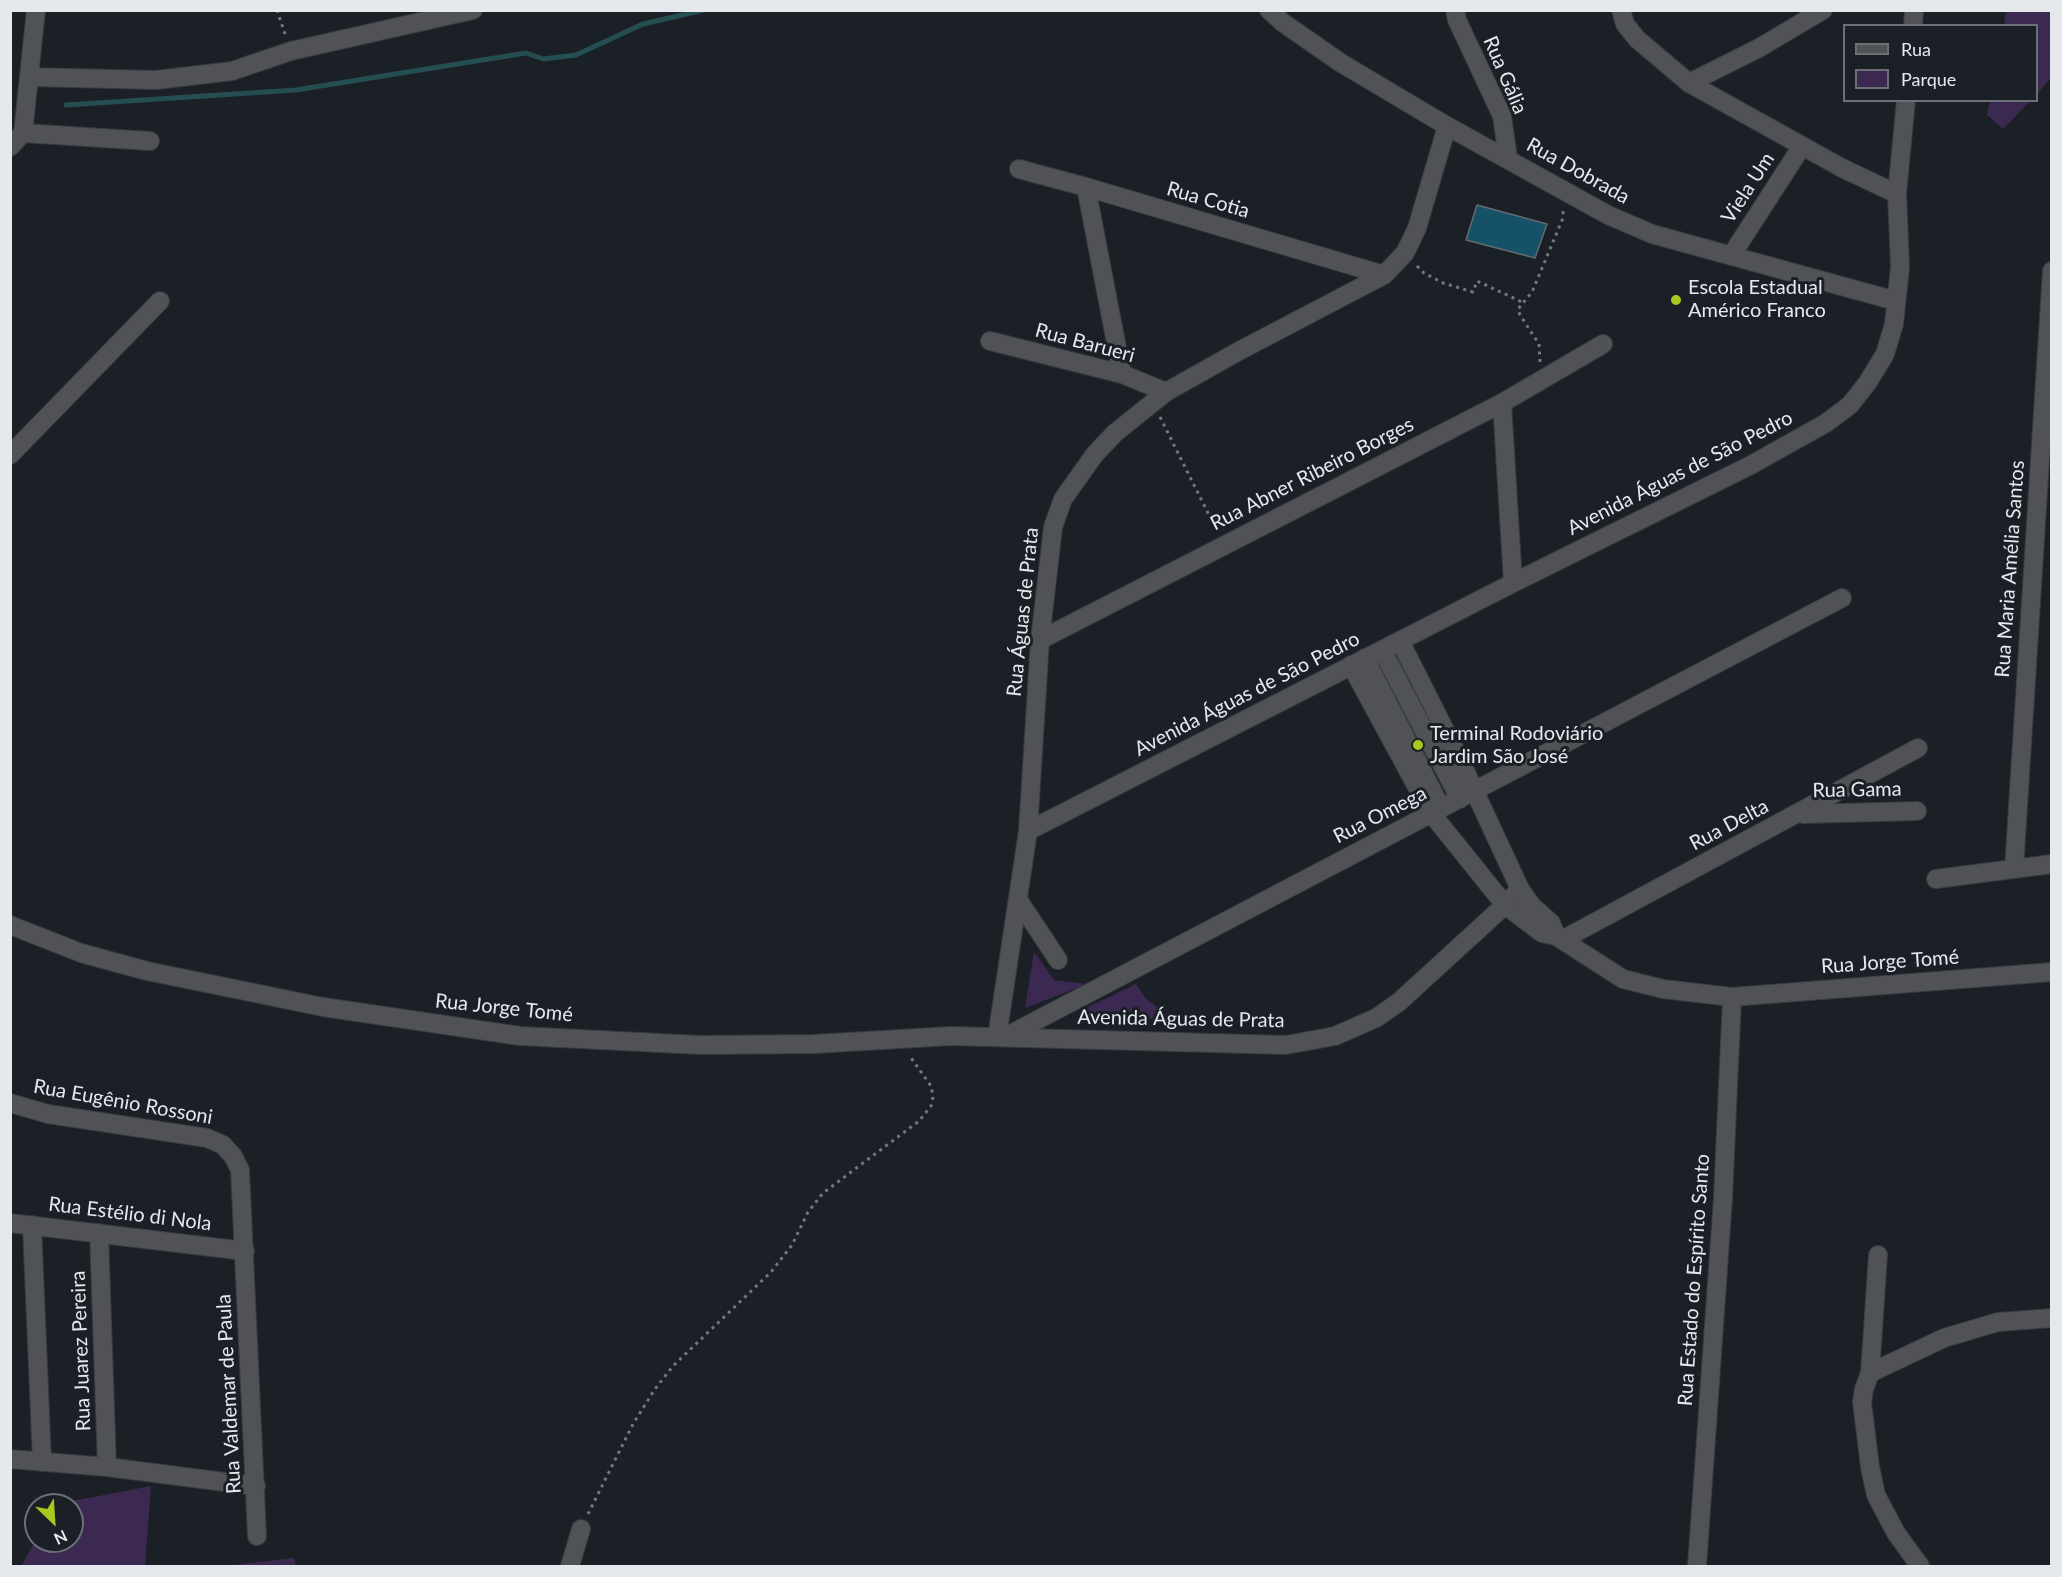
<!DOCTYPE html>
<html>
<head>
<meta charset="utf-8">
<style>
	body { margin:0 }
	#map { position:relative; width:2062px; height:1577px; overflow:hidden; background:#1a2026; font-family:Lato,sans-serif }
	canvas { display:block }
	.frame { position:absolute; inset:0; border:12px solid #e5e9ee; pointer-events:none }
	.legend { position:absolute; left:1843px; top:24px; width:195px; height:78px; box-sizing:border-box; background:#1a2026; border:2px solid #6b7076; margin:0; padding:8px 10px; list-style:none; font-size:18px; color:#e5e9ee }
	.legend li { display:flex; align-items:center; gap:12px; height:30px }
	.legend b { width:30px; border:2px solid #6b7076 }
	.north { position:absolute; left:24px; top:1493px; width:60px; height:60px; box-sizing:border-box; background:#1a2026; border:2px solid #6b7076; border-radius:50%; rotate:155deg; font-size:16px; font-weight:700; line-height:24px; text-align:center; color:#e5e9ee }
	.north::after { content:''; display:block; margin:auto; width:21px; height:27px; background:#a7c81f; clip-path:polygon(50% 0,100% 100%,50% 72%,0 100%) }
</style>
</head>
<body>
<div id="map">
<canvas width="2062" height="1577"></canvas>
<div class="frame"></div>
<ul class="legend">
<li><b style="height:8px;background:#515256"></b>Rua</li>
<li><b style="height:16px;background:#3c2952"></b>Parque</li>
</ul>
<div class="north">N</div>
</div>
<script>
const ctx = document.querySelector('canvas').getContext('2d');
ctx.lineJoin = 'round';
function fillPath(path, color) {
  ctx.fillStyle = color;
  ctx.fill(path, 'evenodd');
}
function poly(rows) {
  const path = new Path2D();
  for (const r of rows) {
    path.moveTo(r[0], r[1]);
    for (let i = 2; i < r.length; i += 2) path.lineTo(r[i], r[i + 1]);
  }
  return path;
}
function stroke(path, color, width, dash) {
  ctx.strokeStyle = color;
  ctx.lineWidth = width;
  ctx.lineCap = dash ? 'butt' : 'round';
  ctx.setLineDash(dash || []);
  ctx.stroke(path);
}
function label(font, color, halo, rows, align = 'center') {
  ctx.font = font + ' Lato,sans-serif';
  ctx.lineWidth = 6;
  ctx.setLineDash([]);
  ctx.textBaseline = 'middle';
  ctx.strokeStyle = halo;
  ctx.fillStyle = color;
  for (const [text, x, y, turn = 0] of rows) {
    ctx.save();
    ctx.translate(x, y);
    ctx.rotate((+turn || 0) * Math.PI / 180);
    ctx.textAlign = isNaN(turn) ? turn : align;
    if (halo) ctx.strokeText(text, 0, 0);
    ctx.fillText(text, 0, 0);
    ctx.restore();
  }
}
fillPath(poly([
	[2006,10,2051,11,2051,78,2037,94,2036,26,2004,25],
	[1990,101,1990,100,2030,101,2003,129,1987,115],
	[1034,952,1054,980,1087,984,1025,1008],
	[1136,984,1146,999,1173,1019,1086,1017,1082,1010],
	[151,1486,145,1566,21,1566,36,1540,72,1541,72,1505,57,1504],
	[294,1558,296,1566,222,1566]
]), '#3c2952');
stroke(poly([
	[66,105,296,90,526,53,543,59,576,55,643,24,704,10]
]), '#254e50', 5);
const building = poly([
	[1477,205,1547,224,1535,258,1466,240,1477,205]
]);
fillPath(building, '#155267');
stroke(building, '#616c71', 1.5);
const minor = poly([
	[1269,10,1282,22,1341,63,1447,126,1608,215,1652,234,1896,301],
	[1455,10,1457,20,1502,116,1508,158],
	[1621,10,1625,24,1637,39,1689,83,1842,168,1897,194],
	[1913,26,1914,10],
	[29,77,156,80,232,71,291,51,473,10],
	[1689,83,1759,48,1823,10],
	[23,133,150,141],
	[10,147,23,133,36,10],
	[1019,169,1086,187,1384,275],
	[1086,187,1122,374],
	[1731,256,1802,146],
	[990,341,1122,374,1166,392],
	[1502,403,1513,583],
	[10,455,160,301],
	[1040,640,1502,403,1603,344],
	[1400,641,1462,764,1520,889,1532,906,1551,923,1556,936],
	[1382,650,1460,799],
	[1365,658,1439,804],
	[1351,665,1431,813,1505,905,1542,933,1556,936,1623,979,1663,989,1732,997,2052,972],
	[1803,814,1917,811],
	[1028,831,1513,583,1751,465,1826,423,1850,405,1868,382,1885,354,1894,324,1900,267,1897,194,1906,100],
	[2014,869,2052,271],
	[1936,879,2052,864],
	[1019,901,1058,960],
	[10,925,81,953,147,971,323,1007,520,1036,700,1045,814,1044,951,1036,1286,1045,1335,1036,1376,1018,1399,1002,1505,905,1520,889],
	[1562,940,1918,748],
	[997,1037,1028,831,1040,640,1053,527,1063,499,1095,454,1115,433,1166,392,1239,351,1384,275,1405,253,1417,228,1447,126],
	[1005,1037,1842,598],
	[10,1103,48,1114,207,1138,223,1145,233,1156,240,1170,257,1536],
	[10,1223,245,1251],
	[32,1225,42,1462],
	[99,1233,107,1467],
	[1878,1255,1870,1373,1864,1389,1862,1402,1870,1467,1876,1495,1896,1533,1920,1566],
	[1870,1373,1944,1338,1998,1322,2052,1318],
	[10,1459,107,1467,256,1486],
	[570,1566,581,1529],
	[1697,1566,1723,1198,1732,997]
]);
stroke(minor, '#363c42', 20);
stroke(poly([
	[277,10,285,34],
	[1417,266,1424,273,1443,283,1473,292,1477,281,1522,302],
	[1540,362,1539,344,1520,315,1518,309,1532,292,1563,218,1563,209],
	[1160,417,1216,529],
	[588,1514,633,1424,655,1389,673,1366,771,1272,792,1245,808,1212,823,1193,919,1121,931,1106,933,1097,931,1086,909,1055]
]), '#73787d', 3, [3, 4.5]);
stroke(minor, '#515256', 18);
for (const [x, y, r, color] of [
	[1676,300,6,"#a7c81f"],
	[1418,745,6,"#a7c81f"]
]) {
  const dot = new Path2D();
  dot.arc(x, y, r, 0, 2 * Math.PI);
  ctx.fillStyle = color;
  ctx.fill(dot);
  stroke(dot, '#1a2026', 2);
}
label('20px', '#e5e9ee', '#1a2026', [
	["Rua Gália",1505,75,67],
	["Rua Dobrada",1578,171,29],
	["Viela Um",1748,188,-57],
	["Rua Cotia",1208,200,16],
	["Rua Barueri",1085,343,15],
	["Avenida Águas de São Pedro",1680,473,-27],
	["Rua Abner Ribeiro Borges",1312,474,-27],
	["Rua Maria Amélia Santos",2010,569,-86],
	["Rua Águas de Prata",1023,612,-84],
	["Avenida Águas de São Pedro",1247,694,-27],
	["Rua Gama",1857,790,-1],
	["Rua Omega",1380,815,-27],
	["Rua Delta",1729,825,-28],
	["Rua Jorge Tomé",1890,962,-4],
	["Rua Jorge Tomé",504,1008,6],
	["Avenida Águas de Prata",1181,1019,1],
	["Rua Eugênio Rossoni",123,1102,10],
	["Rua Estélio di Nola",130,1214,7],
	["Rua Estado do Espírito Santo",1694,1280,-86],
	["Rua Juarez Pereira",81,1351,-92],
	["Rua Valdemar de Paula",229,1394,-93]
]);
label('20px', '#e5e9ee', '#1a2026', [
	["Escola Estadual",1688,288],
	["Américo Franco",1688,311],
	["Terminal Rodoviário",1430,734],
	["Jardim São José",1430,757]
], 'left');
</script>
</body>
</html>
